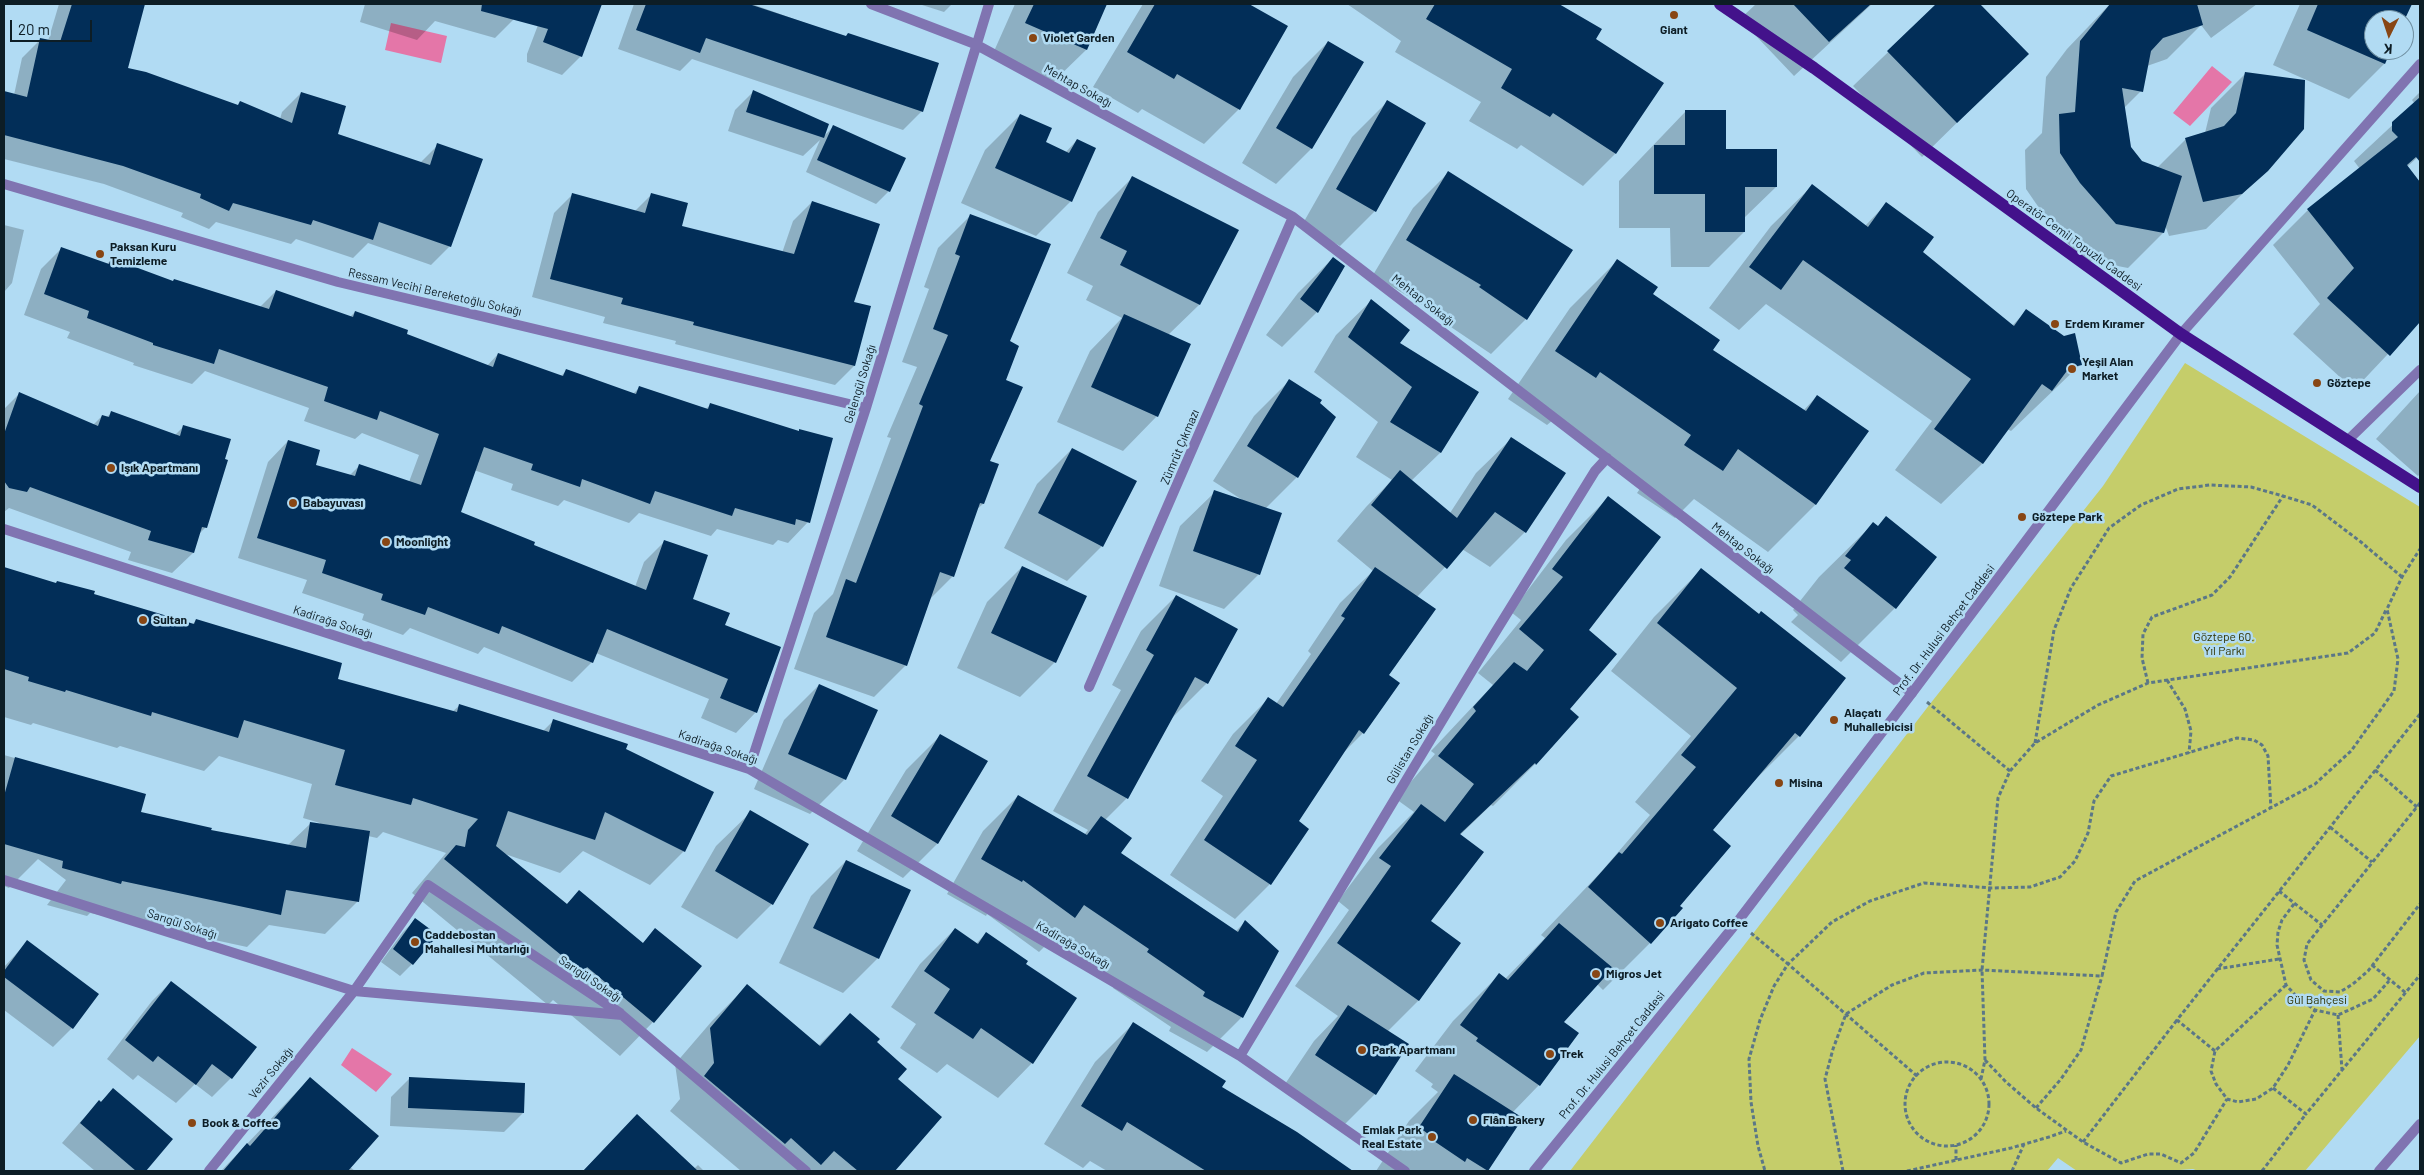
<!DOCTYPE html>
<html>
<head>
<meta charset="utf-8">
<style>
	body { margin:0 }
	#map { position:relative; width:2424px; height:1175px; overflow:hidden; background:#b1dbf3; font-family:Barlow,sans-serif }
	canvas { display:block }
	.frame { position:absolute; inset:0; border:5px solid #0d1d25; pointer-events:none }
	.north { position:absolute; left:2364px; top:10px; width:50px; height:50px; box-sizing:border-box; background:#b1dbf3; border:1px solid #6f8fa1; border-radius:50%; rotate:184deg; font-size:14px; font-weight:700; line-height:20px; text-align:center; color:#0d1d25 }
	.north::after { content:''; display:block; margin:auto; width:18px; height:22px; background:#884614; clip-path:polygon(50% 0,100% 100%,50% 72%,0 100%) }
	.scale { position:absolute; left:10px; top:20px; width:82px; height:22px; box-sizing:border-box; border:2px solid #0d1d25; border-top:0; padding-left:6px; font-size:15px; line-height:18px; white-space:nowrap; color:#0d1d25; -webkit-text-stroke:4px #b1dbf3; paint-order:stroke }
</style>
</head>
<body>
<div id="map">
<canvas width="2424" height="1175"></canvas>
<div class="frame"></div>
<div class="north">K</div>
<div class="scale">20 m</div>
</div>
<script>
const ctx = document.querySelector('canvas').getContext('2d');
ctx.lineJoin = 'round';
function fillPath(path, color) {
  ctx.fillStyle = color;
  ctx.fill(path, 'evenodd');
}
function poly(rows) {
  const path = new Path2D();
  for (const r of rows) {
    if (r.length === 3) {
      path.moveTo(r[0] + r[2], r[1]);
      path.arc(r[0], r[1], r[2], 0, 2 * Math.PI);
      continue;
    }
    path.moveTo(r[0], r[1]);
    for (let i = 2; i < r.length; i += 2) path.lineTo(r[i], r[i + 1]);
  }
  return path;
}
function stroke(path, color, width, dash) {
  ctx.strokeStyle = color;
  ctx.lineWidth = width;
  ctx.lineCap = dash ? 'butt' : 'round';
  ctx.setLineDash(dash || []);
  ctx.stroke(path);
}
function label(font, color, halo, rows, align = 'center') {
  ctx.font = font + ' Barlow,sans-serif';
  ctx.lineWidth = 5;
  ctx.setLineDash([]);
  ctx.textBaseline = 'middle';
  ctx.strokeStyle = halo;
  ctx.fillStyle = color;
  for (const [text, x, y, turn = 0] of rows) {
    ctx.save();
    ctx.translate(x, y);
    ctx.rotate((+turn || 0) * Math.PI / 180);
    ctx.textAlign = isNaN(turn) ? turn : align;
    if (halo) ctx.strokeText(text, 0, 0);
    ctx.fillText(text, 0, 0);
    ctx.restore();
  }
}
fillPath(poly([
	[2185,363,2420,507,2420,1036,2305,1171,2198,1171,2193,1169,2165,1171,2077,1171,2058,1158,2047,1171,1570,1171,1930,704,2103,486]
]), '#c5cd6a');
fillPath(poly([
	[391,23,447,36,441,63,385,50],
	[2212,66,2232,82,2190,126,2173,113],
	[352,1048,392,1074,376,1092,341,1065]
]), '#e476a8');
fillPath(poly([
	[59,4,144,4,126,69,280,119,282,112,301,93,336,135,420,163,438,145,450,246,431,265,368,243,353,258,296,239,291,244,216,222,209,229,181,217,183,213,104,184,4,159,4,93,14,95,22,58,40,40,48,41],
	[365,4,519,4,514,19,495,38,435,21,417,40,360,22],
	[546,4,601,4,581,56,562,75,527,62,527,54],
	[634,4,752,4,845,37,922,111,903,130,692,59,680,71,618,49],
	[919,4,952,4,944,12],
	[1015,4,1106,4,1086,50,1051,84,991,58],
	[1143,4,1233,4,1247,12,1287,27,1239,109,1204,144,1142,109,1138,113,1093,87],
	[1347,4,1555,4,1600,29,1595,39,1615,154,1583,186,1521,145,1517,149,1469,121,1481,102,1395,52,1401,41],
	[1756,4,1872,4,1794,76,1740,19],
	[1938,4,1978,4,2027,54,1922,157,1853,86],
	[2110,4,2257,4,2211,38,2201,25,2167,59,2147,66,2141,91,2124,108,2130,147,2141,162,2157,168,2185,140,2205,133,2211,108,2246,73,2267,170,2206,229,2169,236,2165,225,2163,233,2128,268,2081,259,2046,218,2026,189,2025,150,2042,133,2046,77,2067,49],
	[2300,4,2410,4,2403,20,2374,20,2374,50,2390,50,2384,64,2349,99,2273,65],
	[1328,42,1363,63,1311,149,1276,184,1242,163,1293,77],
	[754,91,823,137,833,127,889,191,876,204,806,172,820,140,803,156,728,131,735,110],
	[2420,92,2420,155,2407,167,2420,184,2420,320,2354,390,2293,334,2320,304,2273,245,2308,210,2360,169,2354,161,2415,104,2412,100],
	[1387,102,1375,211,1340,246,1302,225,1352,137],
	[1686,111,1725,150,1776,187,1744,218,1744,232,1709,267,1671,267,1670,228,1619,228,1619,181],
	[1020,115,1045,142,1065,153,1077,140,1071,201,1036,236,961,203,985,150],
	[1448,173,1526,319,1491,354,1445,323,1447,320,1373,275,1413,208],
	[1133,177,1237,230,1199,305,1168,335,1157,416,1123,451,1057,422,1090,351,1122,318,1086,300,1093,286,1067,273,1098,212],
	[1812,186,1865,226,1886,204,1921,252,2012,326,2026,311,2081,364,2011,431,2007,429,1982,464,1941,504,1895,470,1932,421,1766,304,1739,330,1709,308,1771,226],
	[573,194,635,211,651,195,680,227,782,253,793,221,812,202,852,303,869,307,854,366,835,385,675,344,676,341,603,323,605,317,532,297,554,213],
	[971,215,1009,342,1004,381,989,462,997,465,983,504,976,510,953,576,929,600,906,665,874,697,794,669,814,613,833,594,891,438,887,437,917,367,902,362,929,289,924,287,938,248],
	[4,225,24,230,12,283,4,292],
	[62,248,106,265,111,260,173,282,260,307,276,291,350,317,355,312,405,335,487,366,498,354,561,376,566,371,633,394,639,388,705,410,711,404,798,432,800,430,808,522,788,543,778,540,773,545,717,529,711,536,639,513,629,523,564,500,558,506,511,490,513,484,474,470,459,513,532,545,635,587,644,562,665,541,692,599,723,625,756,712,736,733,701,718,709,699,596,653,592,662,572,682,484,647,478,654,410,628,403,635,362,620,364,614,302,593,307,580,238,558,268,462,288,441,314,466,349,476,360,465,409,482,419,455,362,433,355,439,304,421,309,408,205,371,192,384,133,365,134,363,67,338,70,332,24,315,41,269],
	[1333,258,1343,266,1317,312,1282,347,1266,335,1298,293],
	[1617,261,1712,351,1803,411,1817,396,1816,504,1768,552,1694,499,1675,518,1637,493,1644,483,1553,420,1547,425,1508,399,1570,308],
	[1371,301,1398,343,1477,392,1440,453,1411,481,1450,513,1476,473,1511,439,1525,532,1490,567,1462,549,1417,597,1363,733,1339,757,1297,822,1308,829,1270,884,1235,919,1170,875,1223,796,1201,781,1233,734,1268,699,1276,704,1311,654,1308,651,1340,603,1373,571,1337,541,1366,507,1392,480,1356,457,1378,422,1314,372,1336,335],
	[1289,381,1297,477,1265,509,1259,574,1224,609,1159,586,1180,526,1215,492,1244,501,1213,481,1254,416],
	[2420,391,2420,474,2418,476,2376,439],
	[19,394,93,425,102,416,107,417,112,412,175,435,184,426,206,527,198,535,193,553,172,573,128,560,131,552,9,508,4,512,4,409],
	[1072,449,1102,546,1067,581,1004,548,1037,484],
	[1608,498,1587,630,1569,710,1577,717,1535,764,1493,806,1491,805,1460,835,1429,921,1459,943,1418,1001,1387,1032,1375,1094,1340,1129,1281,1090,1314,1041,1338,1016,1295,986,1349,910,1338,901,1378,848,1414,812,1396,799,1435,754,1431,751,1493,685,1478,673,1521,620,1511,612,1566,540],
	[1873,524,1895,608,1841,662,1791,622,1798,615,1793,610,1819,577],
	[1022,567,1055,662,1020,697,957,668,987,602],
	[4,568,192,625,196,620,336,680,452,712,460,705,543,731,553,721,625,750,684,851,650,885,583,851,560,873,505,854,566,905,579,892,642,944,656,930,653,1022,620,1056,553,1000,548,1005,412,893,446,853,383,832,377,838,368,836,358,901,325,934,269,925,247,947,90,913,87,916,47,905,66,880,38,859,9,888,4,886,4,755,145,795,140,813,210,831,287,846,311,823,320,824,320,823,303,818,312,784,219,756,204,771,120,746,117,748,33,723,31,725,4,717],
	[1701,570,1844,678,1799,736,1752,783,1711,831,1650,943,1603,990,1597,984,1562,1022,1578,1033,1539,1085,1512,1113,1487,1170,1376,1171,1409,1121,1438,1092,1431,1087,1433,1084,1415,1071,1453,1021,1499,975,1505,979,1545,938,1541,935,1601,872,1650,815,1635,802,1691,736,1611,671,1654,617],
	[1176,596,1207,683,1172,718,1127,798,1105,820,1119,853,1235,932,1245,922,1242,1017,1207,1052,1169,1031,1171,1027,1113,988,1115,984,1051,940,1039,952,987,914,986,916,947,894,983,831,1018,796,1084,835,1088,830,1053,811,1121,690,1112,685,1141,631],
	[819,685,845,779,810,814,754,789,784,720],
	[941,735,938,843,903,878,857,851,906,770],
	[751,812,772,904,737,939,681,907,716,846],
	[846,861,878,958,843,993,779,963,811,896],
	[415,920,412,964,400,976,381,962,403,932],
	[955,929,976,944,986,933,1024,964,1032,1063,998,1098,947,1064,937,1073,900,1048,916,1024,891,1007,920,964],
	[27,942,72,1028,53,1047,4,1010,4,967],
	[171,982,255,1047,231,1078,212,1097,195,1084,176,1103,138,1075,133,1080,107,1059,152,1001],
	[747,986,818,1046,850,1014,875,1042,896,1080,940,1118,893,1171,741,1171,670,1111,680,1099,675,1064,712,1021],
	[1133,1024,1220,1087,1296,1133,1351,1171,1107,1171,1090,1161,1083,1168,1044,1144,1095,1062],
	[310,1078,350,1167,355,1171,221,1171],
	[410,1078,523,1113,504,1132,390,1126,391,1097],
	[113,1090,171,1140,144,1171,95,1171,62,1143,81,1121],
	[619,1134,694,1169,698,1165,704,1171,583,1171]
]), '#0003');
fillPath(poly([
	[72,4,145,4,128,68,146,72,238,105,240,101,292,123,301,92,346,106,338,134,430,165,437,143,483,159,451,247,379,222,373,240,313,220,311,225,233,203,229,211,200,198,201,194,123,166,4,135,4,91,27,97,40,38,60,42],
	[482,4,602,4,582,57,543,42,548,29,481,11],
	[646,4,749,4,846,36,848,33,939,63,923,112,706,38,700,53,636,30],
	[1034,4,1107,4,1087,50,1025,23],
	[1155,4,1249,4,1288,26,1240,110,1177,74,1174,79,1127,52],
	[1435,4,1559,4,1602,29,1596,39,1664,83,1616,154,1553,113,1550,117,1501,88,1512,69,1426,19],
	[1793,4,1871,4,1829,42],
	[1936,4,1980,4,2029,54,1957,123,1887,51],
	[2110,4,2197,4,2203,25,2163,38,2151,51,2143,92,2122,88,2131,147,2142,161,2182,176,2164,233,2116,224,2080,183,2060,153,2059,114,2075,112,2080,41],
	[2318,4,2412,4,2404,21,2374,20,2374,50,2391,50,2385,64,2307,30],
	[1328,41,1364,62,1312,149,1276,128],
	[2245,72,2305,80,2304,129,2268,171,2242,194,2203,202,2185,138,2224,126,2236,113],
	[753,90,829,124,824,138,746,112],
	[2420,97,2420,162,2416,157,2407,165,2420,182,2420,322,2390,356,2327,298,2354,268,2307,209,2398,137,2392,131,2392,122],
	[1387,100,1426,123,1376,212,1336,189],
	[1685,110,1726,110,1726,149,1777,149,1777,187,1745,187,1745,232,1705,232,1705,194,1654,194,1654,145,1685,145],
	[1020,114,1052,128,1046,142,1069,153,1077,139,1096,148,1072,202,995,168],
	[833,125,906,158,890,192,817,160],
	[1448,171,1573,250,1527,320,1479,287,1481,285,1406,240],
	[1132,176,1239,230,1200,305,1120,265,1127,251,1100,238],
	[1812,184,1868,227,1886,202,1934,237,1923,252,2014,326,2026,309,2064,336,2075,333,2082,365,2069,368,2052,391,2042,384,1983,464,1934,429,1971,379,1803,260,1781,290,1749,267],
	[572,193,645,213,651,193,688,203,682,226,794,254,812,201,880,224,854,302,871,306,855,366,693,325,694,322,621,304,623,298,550,279],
	[970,214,1051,244,1010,341,1019,346,1006,380,1023,387,990,461,999,464,984,504,980,503,954,577,940,572,907,666,826,637,846,579,856,583,923,406,919,404,948,335,933,329,960,256,955,254],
	[61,247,109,264,111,258,173,281,174,279,269,309,276,290,353,317,355,311,408,330,407,334,493,367,498,353,563,376,566,369,636,394,639,386,708,409,710,403,799,431,799,429,833,438,810,523,796,519,795,525,735,508,732,516,655,491,650,504,582,479,580,487,531,470,533,464,484,447,461,512,535,542,534,545,646,590,664,540,708,555,693,599,730,613,725,625,781,647,757,713,720,698,728,679,607,629,593,663,502,626,499,634,428,607,425,615,381,600,383,594,322,573,326,560,257,538,288,440,320,450,316,465,355,476,359,464,421,485,439,434,380,411,377,420,324,401,328,387,219,349,214,364,153,345,153,343,87,318,89,311,44,294],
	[1333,257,1345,266,1318,313,1300,299],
	[1617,259,1658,287,1653,294,1720,340,1713,350,1806,411,1817,395,1869,431,1816,505,1738,449,1723,471,1684,445,1691,435,1600,372,1596,378,1555,351],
	[1371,299,1410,330,1400,343,1479,392,1441,453,1390,422,1412,387,1348,337],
	[1124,314,1191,344,1158,417,1091,387],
	[1289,379,1322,400,1320,403,1336,417,1298,478,1247,446],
	[19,392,98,426,102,415,109,417,111,411,180,436,183,425,231,439,225,459,228,460,207,528,202,527,194,553,148,540,151,531,30,487,27,492,9,488,4,481,4,434],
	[1511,437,1566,473,1526,533,1495,512,1447,569,1371,505,1400,470,1457,518],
	[1072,448,1137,481,1103,547,1038,513],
	[1214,490,1282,513,1260,575,1193,551],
	[1608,496,1661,537,1589,630,1617,654,1570,709,1579,717,1536,765,1535,763,1460,834,1484,852,1431,921,1461,943,1419,1001,1337,943,1391,866,1379,858,1421,804,1445,822,1474,784,1438,756,1476,711,1473,707,1514,662,1527,671,1544,650,1519,629,1563,577,1552,569],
	[1886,516,1937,557,1896,609,1844,568,1851,560,1845,556,1864,533,1873,522,1878,526],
	[1022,566,1087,596,1056,663,991,633],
	[4,567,56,583,57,581,95,591,94,594,194,624,196,619,342,663,338,679,457,712,459,704,549,732,553,719,628,744,626,749,714,792,685,852,605,812,595,840,508,811,496,846,567,904,579,890,643,943,655,928,702,966,654,1023,587,967,583,973,444,859,456,845,465,847,468,830,478,819,413,798,411,805,335,785,345,750,244,720,238,738,152,712,151,716,66,690,65,692,28,681,29,677,4,669],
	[1375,567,1436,609,1389,675,1400,683,1364,734,1359,730,1299,821,1309,829,1271,885,1204,840,1257,760,1235,746,1268,697,1283,707,1345,618,1341,616],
	[1701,568,1759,614,1761,611,1846,678,1800,737,1795,733,1713,830,1731,846,1680,906,1683,908,1651,944,1588,887,1619,852,1622,854,1696,767,1681,755,1737,688,1657,623],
	[1176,595,1238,629,1208,684,1195,677,1128,799,1087,776,1154,655,1146,650],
	[819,684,878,710,846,780,788,754],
	[940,734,988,761,938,844,891,816],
	[15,757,146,794,141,812,212,828,211,830,306,848,310,822,370,831,359,902,286,890,281,915,122,881,121,884,62,868,63,861,4,844,4,796],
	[1018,795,1087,835,1101,816,1132,838,1121,853,1238,932,1245,920,1279,951,1243,1018,1203,996,1205,992,1147,952,1149,949,1084,905,1075,918,1023,880,1022,882,981,859],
	[750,810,809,844,773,905,715,871],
	[846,860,911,890,879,959,813,928],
	[415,918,438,935,413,965,393,949],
	[1559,923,1613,968,1564,1022,1579,1033,1540,1086,1476,1041,1478,1038,1460,1025,1499,973,1508,980],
	[955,928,978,944,986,932,1028,961,1026,964,1077,998,1033,1064,981,1028,973,1039,934,1013,950,989,924,971],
	[27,940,99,994,73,1029,4,977,4,971],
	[171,981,257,1047,232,1079,212,1064,196,1085,158,1056,153,1062,125,1040],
	[747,984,820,1046,850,1013,880,1039,877,1042,907,1069,898,1079,942,1117,895,1171,858,1171,834,1151,821,1165,791,1138,785,1144,704,1076,714,1063,710,1028],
	[1348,1005,1409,1044,1376,1095,1315,1055],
	[1133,1022,1226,1081,1222,1087,1297,1132,1353,1171,1206,1171,1127,1122,1122,1131,1081,1106],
	[1454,1074,1523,1118,1488,1171,1467,1158,1465,1162,1431,1139,1432,1137,1419,1127],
	[310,1077,379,1136,348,1171,223,1171,247,1143,250,1146],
	[409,1077,525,1083,524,1113,408,1108],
	[113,1088,173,1139,146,1171,136,1171,80,1123,99,1100,101,1102],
	[637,1114,698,1171,583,1171]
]), '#022e58');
stroke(poly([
	[2167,680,2185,709,2191,731,2189,753],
	[2148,683,2142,658,2143,634,2152,617,2212,595,2230,577,2283,496],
	[1927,702,2010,771,1998,798,1982,970,1985,1060,1981,1079],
	[2035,743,2054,630,2071,588,2109,528,2141,505,2178,489,2210,485,2251,487,2283,496,2312,505,2361,542,2402,577],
	[2375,770,2417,807],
	[2010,771,2035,743,2098,705,2148,683,2348,653,2375,633,2386,610],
	[2420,803,2307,944,2304,960,2311,980,2324,991,2340,992,2353,984,2368,971,2420,904],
	[2330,827,2372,862],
	[2279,891,2322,925],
	[2294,904,2282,920,2278,932,2277,945,2286,985,2299,999,2315,1010,2338,1015,2373,999,2389,981],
	[1751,933,1788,964,1774,986,1760,1020,1749,1059,1751,1102,1758,1146,1765,1171],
	[2372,965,2406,993],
	[2217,969,2279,959],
	[2286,985,2215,1051,2211,1071,2216,1084,2227,1099,2238,1102,2256,1099,2273,1088,2288,1065,2315,1010],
	[2338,1015,2342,1070],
	[2215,1051,2177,1020,2420,714],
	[1985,1060,2006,1082,2036,1108,2083,1142,2121,1163,2148,1154,2161,1154,2181,1163,2194,1153,2227,1099],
	[1947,1104,42],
	[1917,1076,1788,964,1832,922,1870,901,1924,883,1991,888,2030,887,2060,877,2075,861,2088,833,2094,801,2111,776,2237,738,2254,740,2262,745,2268,756,2271,809],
	[2273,1088,2306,1114,2420,975],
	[2036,1108,2061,1079,2081,1050,2102,976],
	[2083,1142,2177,1020],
	[1956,1160,1956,1145],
	[1843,1171,1825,1079,1833,1049,1846,1014,1892,985,1924,973,1982,970,2102,976,2116,912,2135,881,2315,784,2351,751,2394,691,2398,659,2387,609,2402,577,2420,549],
	[1907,1171,2011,1148,2049,1137,2066,1131],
	[2012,1171,2024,1144],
	[2262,1171,2306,1114]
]), '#5b7787', 3, [4, 2.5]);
stroke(poly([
	[2181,334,2420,64]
]), '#8074b1', 10);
stroke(poly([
	[871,4,975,44,1293,217,1912,693],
	[4,184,338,282,866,408],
	[2348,440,2420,370],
	[4,529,749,769,1240,1056,1405,1171],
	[1089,687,1293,217],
	[749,769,866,408,989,4],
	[4,880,354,991,622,1015,806,1171],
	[1240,1056,1493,636,1595,471,1607,458],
	[209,1171,354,991,428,885,620,1013],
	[2379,1171,2420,1124]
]), '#8074b1', 10);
stroke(poly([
	[1534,1171,1738,921,1912,693,2181,334]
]), '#8074b1', 10);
stroke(poly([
	[1720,4,1814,68,2181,334,2420,487]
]), '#43128b', 12);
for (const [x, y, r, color] of [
	[1674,15,5,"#884614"],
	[1033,38,5,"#884614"],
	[100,254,5,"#884614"],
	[2055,324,5,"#884614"],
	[2072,369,5,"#884614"],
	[2317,383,5,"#884614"],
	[111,468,5,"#884614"],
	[293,503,5,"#884614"],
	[2022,517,5,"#884614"],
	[386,542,5,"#884614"],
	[143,620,5,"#884614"],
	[1834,720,5,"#884614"],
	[1779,783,5,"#884614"],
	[1660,923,5,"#884614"],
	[415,942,5,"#884614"],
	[1596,974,5,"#884614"],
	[1362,1050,5,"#884614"],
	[1550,1054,5,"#884614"],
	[1473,1120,5,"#884614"],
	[192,1123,5,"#884614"],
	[1432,1137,5,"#884614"]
]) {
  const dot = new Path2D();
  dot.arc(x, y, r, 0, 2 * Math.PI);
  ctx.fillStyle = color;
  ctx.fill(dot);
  stroke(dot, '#b1dbf3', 2);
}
label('bold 12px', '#0d1d25', '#b1dbf3', [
	["Giant",1674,30,"center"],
	["Violet Garden",1043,38],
	["Paksan Kuru",110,247],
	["Temizleme",110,261],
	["Erdem Kıramer",2065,324],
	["Yeşil Alan",2082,362],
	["Market",2082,376],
	["Göztepe",2327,383],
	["Işık Apartmanı",121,468],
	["Babayuvası",303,503],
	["Göztepe Park",2032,517],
	["Moonlight",396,542],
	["Sultan",153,620],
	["Alaçatı",1844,713],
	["Muhallebicisi",1844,727],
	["Misina",1789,783],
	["Arigato Coffee",1670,923],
	["Caddebostan",425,935],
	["Mahallesi Muhtarlığı",425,949],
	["Migros Jet",1606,974],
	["Park Apartmanı",1372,1050],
	["Trek",1560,1054],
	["Flân Bakery",1483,1120],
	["Book & Coffee",202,1123],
	["Emlak Park",1422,1130,"right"],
	["Real Estate",1422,1144,"right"]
], 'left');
label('12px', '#0d1d25', '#b1dbf3', [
	["Mehtap Sokağı",1078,86,29],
	["Operatör Cemil Topuzlu Caddesi",2074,240,36],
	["Ressam Vecihi Bereketoğlu Sokağı",435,292,13],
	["Mehtap Sokağı",1423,300,38],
	["Gelengül Sokağı",860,384,-73],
	["Zümrüt Çıkmazı",1180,447,-67],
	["Mehtap Sokağı",1743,548,38],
	["Kadirağa Sokağı",333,622,18],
	["Prof. Dr. Hulusi Behçet Caddesi",1944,630,-53],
	["Kadirağa Sokağı",718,747,19],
	["Gülistan Sokağı",1410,749,-59],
	["Sarıgül Sokağı",182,924,18],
	["Kadirağa Sokağı",1073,945,30],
	["Sarıgül Sokağı",590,979,34],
	["Prof. Dr. Hulusi Behçet Caddesi",1612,1055,-51],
	["Vezir Sokağı",271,1073,-51]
]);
label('12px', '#313300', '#b1dbf3', [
	["Göztepe 60.",2224,637],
	["Yıl Parkı",2224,651],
	["Gül Bahçesi",2317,1000]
]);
</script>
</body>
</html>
